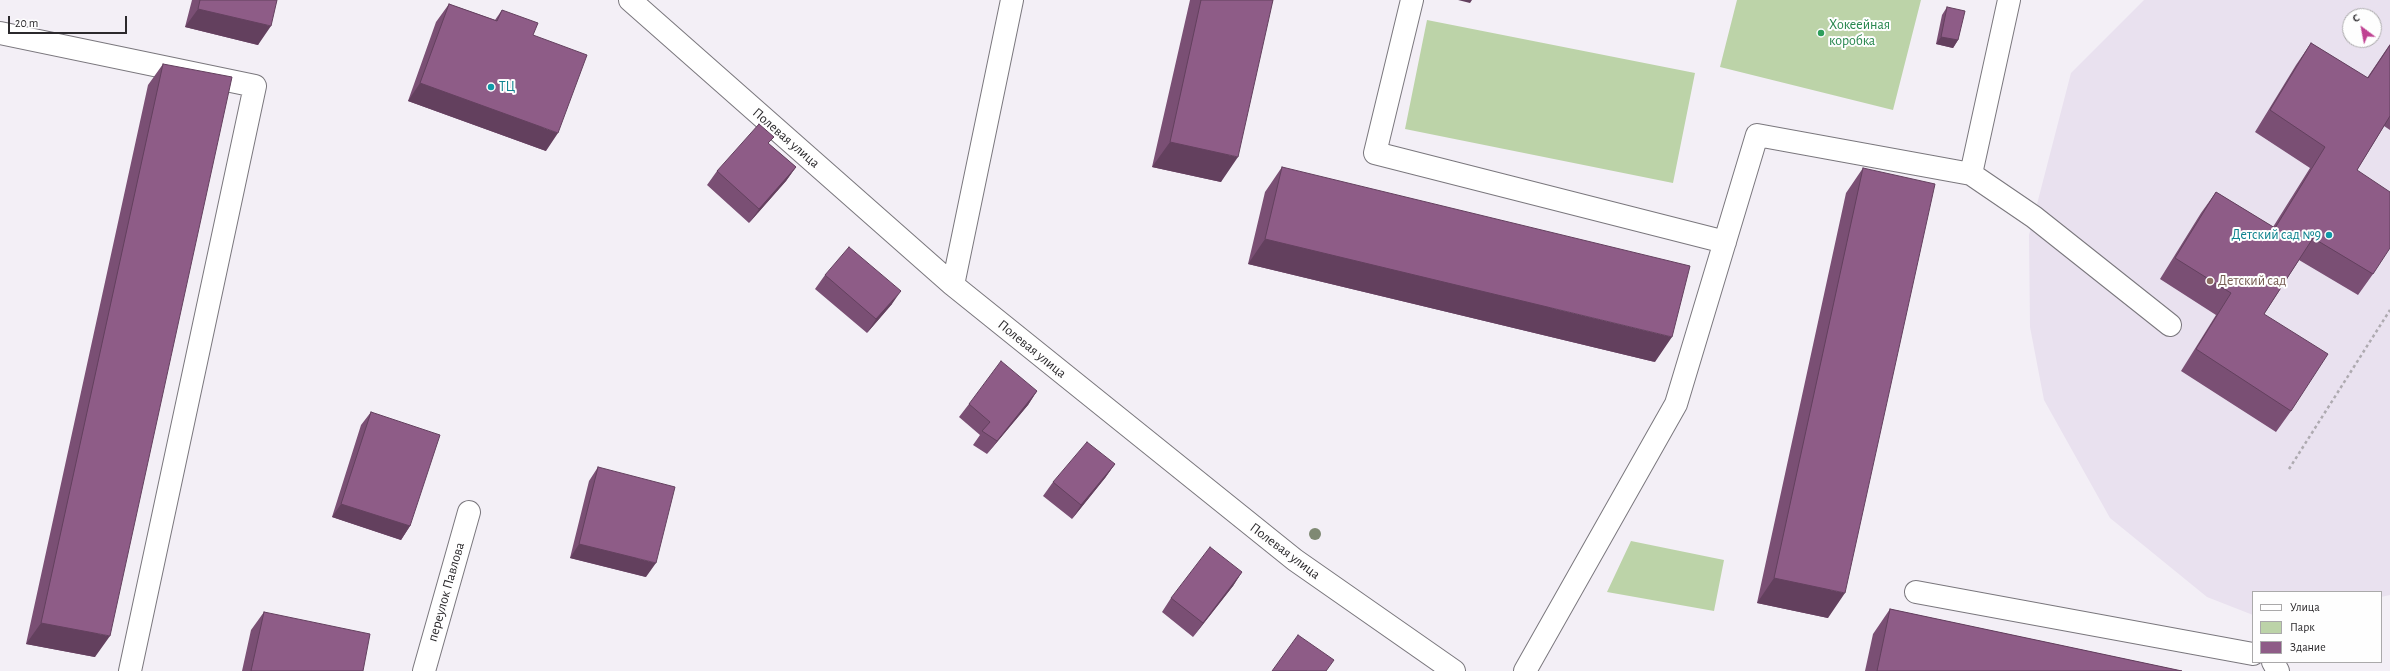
<!DOCTYPE html>
<html>
<head>
<meta charset="utf-8">
<style>
	body { margin:0 }
	#map { position:relative; width:2390px; height:671px; overflow:hidden; background:#f3eff6; font-family:"Alegreya Sans",sans-serif }
	canvas { display:block }
	.legend { position:absolute; left:2252px; top:591px; width:130px; height:72px; box-sizing:border-box; background:#fefefe; border:1px solid #aaa9aa; margin:0; padding:5px 7px; list-style:none; font-size:12px; color:#2b292c }
	.legend li { display:flex; align-items:center; gap:8px; height:20px }
	.legend b { width:20px; border:1px solid #aaa9aa }
	.north { position:absolute; left:2342px; top:8px; width:40px; height:40px; box-sizing:border-box; background:#fefefe; border:1px solid #aaa9aa; border-radius:50%; rotate:328deg; font-size:11px; font-weight:700; line-height:16px; text-align:center; color:#2b292c }
	.north::after { content:''; display:block; margin:auto; width:14px; height:18px; background:#bf4292; clip-path:polygon(50% 0,100% 100%,50% 72%,0 100%) }
	.scale { position:absolute; left:8px; top:16px; width:119px; height:18px; box-sizing:border-box; border:2px solid #2b292c; border-top:0; padding-left:5px; font-size:12px; line-height:14px; white-space:nowrap; color:#2b292c; -webkit-text-stroke:3px #fefefe; paint-order:stroke }
</style>
</head>
<body>
<div id="map">
<canvas width="2390" height="671"></canvas>
<ul class="legend">
<li><b style="height:5px;background:#fff"></b>Улица</li>
<li><b style="height:11px;background:#bcd3a8"></b>Парк</li>
<li><b style="height:11px;background:#8e5c87"></b>Здание</li>
</ul>
<div class="north">С</div>
<div class="scale">20 m</div>
</div>
<script>
const ctx = document.querySelector('canvas').getContext('2d');
ctx.lineJoin = 'round';
function fillPath(path, color) {
  ctx.fillStyle = color;
  ctx.fill(path, 'evenodd');
}
function poly(rows) {
  const path = new Path2D();
  for (const r of rows) {
    path.moveTo(r[0], r[1]);
    for (let i = 2; i < r.length; i += 2) path.lineTo(r[i], r[i + 1]);
  }
  return path;
}
function stroke(path, color, width, dash) {
  ctx.strokeStyle = color;
  ctx.lineWidth = width;
  ctx.lineCap = dash ? 'butt' : 'round';
  ctx.setLineDash(dash || []);
  ctx.stroke(path);
}
function label(font, color, halo, rows, align = 'center') {
  ctx.font = font + ' "Alegreya Sans",sans-serif';
  ctx.lineWidth = 4;
  ctx.setLineDash([]);
  ctx.textBaseline = 'middle';
  ctx.strokeStyle = halo;
  ctx.fillStyle = color;
  for (const [text, x, y, turn = 0] of rows) {
    ctx.save();
    ctx.translate(x, y);
    ctx.rotate((+turn || 0) * Math.PI / 180);
    ctx.textAlign = isNaN(turn) ? turn : align;
    if (halo) ctx.strokeText(text, 0, 0);
    ctx.fillText(text, 0, 0);
    ctx.restore();
  }
}
fillPath(poly([
	[2144,0,2390,0,2390,595,2381,597,2381,592,2253,592,2253,615,2207,597,2110,518,2044,400,2030,327,2029,235,2071,73],
	[2350,16,2374,16,2374,40,2350,40]
]), '#e9e1ef');
fillPath(poly([
	[1737,0,1921,0,1893,110,1720,67],
	[1427,20,1695,73,1673,183,1405,129],
	[1631,541,1724,560,1714,611,1607,592]
]), '#bcd3a8');
const minor = poly([
	[630,0,953,285,1295,560,1454,671],
	[1412,0,1375,153,1725,242],
	[0,33,255,86,130,671],
	[1971,174,2034,217,2170,325],
	[953,285,1012,0],
	[1916,592,2253,654],
	[2273,662,2278,671],
	[424,671,469,512],
	[1525,671,1676,404,1757,135,1971,174,2009,0]
]);
stroke(minor, '#7a777d', 24);
stroke(poly([
	[2289,469,2390,310]
]), '#aeaab0', 2.5, [3, 3]);
stroke(minor, '#fff', 22);
ctx.fillStyle = '#7f8973';
for (const [x, y] of [
	[1315,534]
]) {
  ctx.beginPath();
  ctx.arc(x, y, 6, 0, 2 * Math.PI);
  ctx.fill();
}
fillPath(poly([
	[192,0,277,0,258,45,185,27],
	[1190,0,1273,0,1221,182,1152,167],
	[449,4,495,20,502,10,533,35,546,151,408,101,436,22],
	[1947,7,1958,40,1953,48,1936,44,1942,15],
	[2311,43,2367,78,2390,44,2390,130,2384,126,2357,170,2373,274,2358,295,2299,260,2264,314,2291,411,2276,432,2181,371,2216,315,2160,279,2201,213,2216,192,2273,227,2310,168,2255,132,2296,65],
	[163,64,95,657,26,644,148,85],
	[769,144,796,167,786,181,749,223,707,185,717,171],
	[1282,167,1655,362,1248,264,1265,192],
	[1863,168,1828,618,1757,603,1846,193],
	[825,275,892,304,867,333,815,289],
	[1037,391,1028,405,987,454,973,445,980,435,959,417,969,404],
	[371,412,410,526,401,540,332,517,361,425],
	[1115,464,1105,478,1072,519,1043,496,1053,482],
	[598,467,646,577,570,558,589,481],
	[1242,572,1233,586,1193,637,1162,612,1171,598],
	[1890,609,2182,671,1865,671,1873,634],
	[264,612,363,671,242,671,251,630]
]), '#7a4f74');
fillPath(poly([
	[1458,0,1472,0,1470,3],
	[198,9,271,26,258,45,185,27],
	[1941,37,1958,40,1953,48,1936,44],
	[420,83,558,133,546,151,408,101],
	[1170,142,1238,157,1221,182,1152,167],
	[796,167,786,181,749,223,759,209],
	[1265,239,1672,337,1655,362,1248,264],
	[901,291,892,304,867,333,876,319],
	[1037,391,1028,405,987,454,997,441],
	[1115,464,1105,478,1072,519,1081,505],
	[341,504,410,526,401,540,332,517],
	[579,544,656,563,646,577,570,558],
	[1242,572,1233,586,1193,637,1203,623],
	[1774,578,1845,593,1828,618,1757,603],
	[41,623,110,636,95,657,26,644]
]), '#63405e');
const building = poly([
	[200,0,277,0,271,26,198,9,200,0],
	[1201,0,1273,0,1238,157,1170,142,1201,0],
	[449,4,497,21,502,10,538,23,533,35,587,55,558,133,420,83,449,4],
	[1947,7,1965,11,1958,40,1941,37,1947,7],
	[2311,43,2368,78,2390,45,2390,116,2357,170,2390,192,2390,248,2373,274,2313,238,2264,314,2328,354,2291,411,2196,349,2231,293,2175,258,2216,192,2275,228,2325,147,2270,110,2311,43],
	[163,64,232,77,110,636,41,623,163,64],
	[759,124,774,137,768,143,796,167,759,209,717,171,759,124],
	[1282,167,1690,266,1672,337,1265,239,1282,167],
	[1863,168,1935,184,1845,593,1774,578,1863,168],
	[849,247,901,291,876,319,825,275,849,247],
	[1001,361,1037,391,997,441,982,431,990,422,969,404,1001,361],
	[371,412,440,435,410,526,341,504,371,412],
	[1087,442,1115,464,1081,505,1053,482,1087,442],
	[598,467,675,487,656,563,579,544,598,467],
	[1210,547,1242,572,1203,623,1171,598,1210,547],
	[1890,609,2182,671,1877,671,1890,609],
	[264,612,370,634,363,671,251,671,264,612],
	[1298,635,1334,660,1326,671,1272,671,1298,635]
]);
fillPath(building, '#8e5c87');
stroke(building, '#63405e', 1);
for (const [x, y, r, color] of [
	[1821,33,4,"#2e9e5b"],
	[491,87,4,"#0f9aa8"],
	[2329,235,4,"#0f9aa8"],
	[2210,281,4,"#8d6e63"]
]) {
  const dot = new Path2D();
  dot.arc(x, y, r, 0, 2 * Math.PI);
  ctx.fillStyle = color;
  ctx.fill(dot);
  stroke(dot, '#fefefe', 1.5);
}
label('14px', '#27864d', '#fefefe', [
	["Хокеейная",1829,25],
	["коробка",1829,41]
], 'left');
label('14px', '#0d838f', '#fefefe', [
	["ТЦ",499,87],
	["Детский сад №9",2321,235,"right"]
], 'left');
label('14px', '#2b292c', '#fefefe', [
	["Полевая улица",786,138,41],
	["Полевая улица",1032,349,39],
	["Полевая улица",1285,551,37],
	["переулок Павлова",446,592,-74]
]);
label('14px', '#785e54', '#fefefe', [
	["Детский сад",2218,281]
], 'left');
</script>
</body>
</html>
